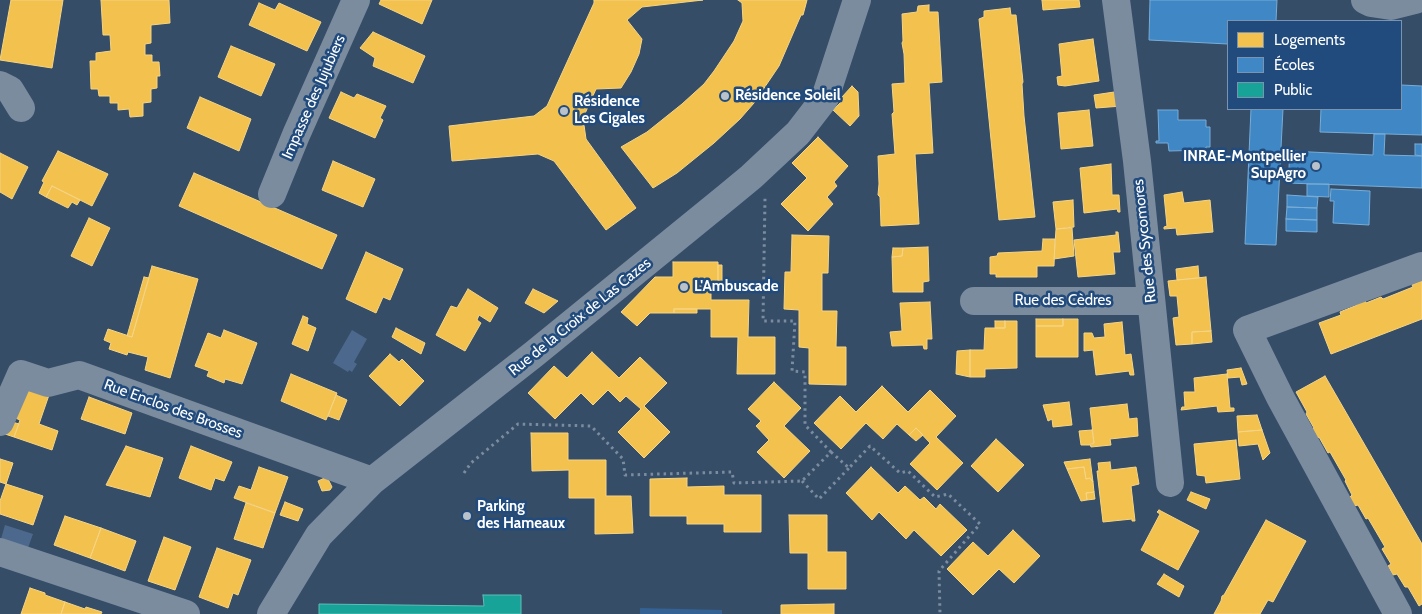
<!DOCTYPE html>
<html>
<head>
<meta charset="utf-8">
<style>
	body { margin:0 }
	#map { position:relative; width:1422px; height:614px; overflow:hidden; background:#364d68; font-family:Cabin,sans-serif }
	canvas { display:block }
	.legend { position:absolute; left:1227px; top:20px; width:175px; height:90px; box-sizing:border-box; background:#214b7d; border:1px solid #7a93b1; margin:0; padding:6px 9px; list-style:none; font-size:15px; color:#fff }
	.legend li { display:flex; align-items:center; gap:10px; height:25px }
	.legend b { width:25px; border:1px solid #7a93b1 }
</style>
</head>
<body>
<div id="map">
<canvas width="1422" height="614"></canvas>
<ul class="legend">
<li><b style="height:14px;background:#f2c14e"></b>Logements</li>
<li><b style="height:14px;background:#3f88c5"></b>Écoles</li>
<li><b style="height:14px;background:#17a398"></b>Public</li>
</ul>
</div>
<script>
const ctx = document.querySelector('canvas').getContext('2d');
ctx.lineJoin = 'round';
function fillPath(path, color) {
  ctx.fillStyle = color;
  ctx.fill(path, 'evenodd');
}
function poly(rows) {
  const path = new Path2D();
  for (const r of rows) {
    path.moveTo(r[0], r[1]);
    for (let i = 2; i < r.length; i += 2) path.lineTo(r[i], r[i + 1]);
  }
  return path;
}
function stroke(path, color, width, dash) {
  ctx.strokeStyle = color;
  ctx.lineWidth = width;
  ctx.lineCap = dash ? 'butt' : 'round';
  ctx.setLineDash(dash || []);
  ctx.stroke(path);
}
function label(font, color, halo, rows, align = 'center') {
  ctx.font = font + ' Cabin,sans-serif';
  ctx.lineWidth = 5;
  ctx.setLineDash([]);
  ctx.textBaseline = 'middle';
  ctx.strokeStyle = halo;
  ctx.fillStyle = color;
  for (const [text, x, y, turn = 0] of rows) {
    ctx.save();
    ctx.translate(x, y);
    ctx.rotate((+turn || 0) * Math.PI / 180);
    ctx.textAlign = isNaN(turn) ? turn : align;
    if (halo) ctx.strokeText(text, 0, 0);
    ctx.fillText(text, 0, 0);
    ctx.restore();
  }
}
fillPath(poly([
	[640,608,722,610,722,614,640,614]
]), '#346294');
fillPath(poly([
	[352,330,367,339,354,362,357,364,352,372,349,370,348,372,333,363],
	[5,525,33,534,28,548,1,539]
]), '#4c698d');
const homes = poly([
	[11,0,63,0,52,68,0,60,11,0],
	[101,0,169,0,170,23,151,25,151,43,145,44,145,55,152,55,152,62,159,62,160,76,157,76,157,88,151,89,151,102,143,103,143,116,130,117,129,109,118,110,118,103,110,103,110,96,99,96,98,89,91,89,90,61,96,61,96,53,111,51,110,35,103,35,101,0],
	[381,0,432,0,422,24,379,4,381,0],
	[594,0,703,0,642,7,627,20,642,39,639,54,631,72,621,88,596,89,583,118,586,139,636,208,606,230,554,161,538,154,452,161,449,126,534,116,547,106,594,3,594,0],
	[738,0,807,0,803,15,801,15,779,66,754,103,740,119,714,143,677,173,653,188,621,147,647,132,682,104,704,84,714,71,734,41,743,21,742,3,738,0],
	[1042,0,1079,0,1080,7,1043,10,1042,0],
	[259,3,275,10,279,3,321,22,307,51,249,25,259,3],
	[929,5,929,12,938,12,942,82,929,83,933,153,915,154,919,224,881,226,880,197,878,195,879,184,878,156,895,154,892,114,894,112,892,84,905,83,904,54,902,43,903,41,902,14,917,12,918,6,929,5],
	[1010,8,1011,15,1016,15,1023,82,1022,84,1024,116,1035,217,999,220,979,19,984,17,984,11,1010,8],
	[373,32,425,56,413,83,373,66,375,58,360,48,373,32],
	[1093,39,1099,81,1065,86,1058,85,1057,77,1062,76,1059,44,1093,39],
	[231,46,275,64,261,96,218,77,231,46],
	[852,86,858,92,859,116,850,126,833,110,843,100,842,97,852,86],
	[1121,91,1122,106,1096,108,1094,95,1121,91],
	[341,92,354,98,357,94,386,106,380,118,383,120,375,138,329,118,341,92],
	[200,97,251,119,239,151,187,128,200,97],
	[1089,110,1093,146,1061,149,1058,113,1089,110],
	[818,137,848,166,834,182,837,186,827,197,833,204,808,231,781,204,807,178,792,163,818,137],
	[58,151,108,174,92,206,52,186,46,197,39,193,44,182,42,181,58,151],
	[0,153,28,167,12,199,0,192,0,153],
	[333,161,375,179,363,207,322,190,333,161],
	[1111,164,1112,195,1119,195,1120,212,1118,212,1117,209,1084,213,1080,168,1111,164],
	[194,173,337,235,322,269,179,206,194,173],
	[52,186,80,200,77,205,72,202,68,208,46,197,52,186],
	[1182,192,1184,203,1210,200,1213,232,1177,235,1176,228,1164,229,1164,227,1167,226,1164,195,1182,192],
	[1073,200,1074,227,1056,229,1053,202,1073,200],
	[89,218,110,228,92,266,71,256,89,218],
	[1072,228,1074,256,1054,259,1056,229,1072,228],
	[1116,232,1118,232,1120,252,1113,252,1115,274,1078,277,1074,240,1116,235,1116,232],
	[792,235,829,236,828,273,822,273,822,311,837,311,836,347,846,347,846,385,809,384,809,348,799,347,799,310,784,309,785,272,791,272,792,235],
	[1043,239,1055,239,1054,266,1037,266,1037,277,996,277,996,274,990,274,990,257,997,256,998,253,1042,251,1043,239],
	[928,247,929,281,923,282,923,292,893,292,892,257,902,256,903,248,928,247],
	[893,248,903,248,902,256,892,257,893,248],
	[366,252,403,269,390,300,383,297,376,313,346,299,366,252],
	[673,262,718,262,718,288,711,288,711,300,749,300,748,337,775,337,775,374,737,374,738,337,711,337,711,309,674,309,674,313,650,313,637,326,621,312,655,277,673,277,673,262],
	[718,265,722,265,722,288,718,288,718,265],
	[152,266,198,279,170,378,145,370,148,357,128,352,127,355,109,349,111,343,104,340,108,329,132,337,152,266],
	[1198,266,1199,278,1177,280,1176,269,1198,266],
	[144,277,149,278,132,337,127,336,144,277],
	[1206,277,1211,331,1192,332,1192,344,1176,345,1173,318,1179,317,1177,296,1170,296,1168,281,1206,277],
	[1422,280,1422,319,1331,354,1319,323,1341,315,1340,312,1357,305,1355,301,1364,298,1366,303,1381,297,1383,299,1413,287,1412,285,1422,280],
	[468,289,498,308,490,322,479,315,477,320,481,323,465,351,436,335,451,306,457,308,468,289],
	[533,289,558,301,544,313,525,303,533,289],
	[930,302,932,339,927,339,927,349,924,349,923,345,892,346,890,332,902,331,900,303,930,302],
	[674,309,697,309,697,313,674,313,674,309],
	[303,316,308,318,307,324,316,328,308,351,292,344,303,316],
	[1036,319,1063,319,1063,326,1036,326,1036,319],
	[1063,319,1078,319,1078,357,1036,357,1036,326,1063,326,1063,319],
	[995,321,1005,321,1005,328,995,328,995,321],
	[1005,321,1017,321,1017,368,985,369,985,377,970,377,970,350,984,350,985,328,1005,328,1005,321],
	[1122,322,1125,355,1131,354,1134,375,1130,375,1129,371,1096,375,1093,350,1084,351,1084,333,1092,333,1094,338,1105,337,1104,324,1122,322],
	[396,328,425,343,421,354,392,337,396,328],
	[224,330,257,343,242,384,225,379,224,383,207,376,209,371,195,366,208,333,221,338,224,330],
	[1211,331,1212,342,1192,344,1192,332,1211,331],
	[970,350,970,377,956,374,957,351,970,350],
	[592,352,619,378,640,357,667,383,644,406,670,432,644,458,618,432,641,409,626,396,620,402,608,390,593,405,581,393,555,419,528,393,554,366,567,378,592,352],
	[390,354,399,362,402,359,424,381,400,406,369,376,390,354],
	[1241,368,1247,384,1242,385,1240,377,1228,378,1227,370,1241,368],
	[291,374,337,393,326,420,281,401,291,374],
	[1227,374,1230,408,1234,408,1234,411,1218,412,1217,406,1181,410,1182,407,1185,407,1184,392,1195,392,1194,378,1227,374],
	[1325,376,1422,544,1422,604,1419,606,1408,587,1405,587,1397,574,1393,575,1388,566,1391,564,1382,549,1385,547,1368,518,1366,519,1358,505,1354,506,1349,498,1352,495,1345,481,1346,480,1330,452,1328,453,1319,437,1316,439,1311,430,1314,428,1306,414,1307,412,1296,392,1325,376],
	[774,382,801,408,784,426,810,451,784,478,757,452,769,440,756,426,761,421,748,409,774,382],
	[24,386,49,395,39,424,58,431,52,450,14,437,20,420,11,416,24,386],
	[882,386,908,412,930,390,956,416,936,437,963,463,937,490,910,464,930,443,916,428,909,435,897,424,883,439,866,423,841,449,814,423,840,396,856,412,882,386],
	[336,395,347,400,339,420,328,416,336,395],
	[89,397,132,413,125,434,81,419,89,397],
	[1069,402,1072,425,1053,427,1052,419,1048,421,1043,405,1069,402],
	[1127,404,1129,419,1137,418,1138,436,1110,439,1111,445,1091,447,1090,444,1094,443,1090,408,1127,404],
	[1257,415,1262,430,1238,432,1237,416,1257,415],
	[9,421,19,424,14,437,5,434,9,421],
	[916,428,923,435,916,441,909,435,916,428],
	[1092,430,1094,443,1091,445,1081,445,1079,431,1092,430],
	[1262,430,1270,453,1263,460,1258,444,1239,446,1238,432,1262,430],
	[531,433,568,433,568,460,606,460,606,496,631,496,633,533,595,534,595,498,569,498,569,470,532,471,531,433],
	[996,439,1024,465,998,492,971,466,996,439],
	[1236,440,1240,479,1206,483,1205,476,1197,475,1194,444,1236,440],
	[126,446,163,458,150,497,106,485,126,446],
	[191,446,232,462,224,481,215,478,211,490,179,478,191,446],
	[0,459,13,463,6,484,0,482,0,459],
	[1090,459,1093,482,1090,478,1086,479,1084,467,1067,469,1064,462,1090,459],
	[1110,462,1111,470,1136,467,1139,484,1131,486,1135,521,1132,521,1132,519,1103,522,1097,471,1099,471,1098,463,1110,462],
	[259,467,288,477,275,513,234,498,239,486,251,490,259,467],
	[871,467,898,493,905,486,920,500,924,497,936,509,940,504,967,530,941,556,914,530,906,539,879,512,872,520,846,493,871,467],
	[1084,467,1086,479,1090,478,1093,482,1094,492,1086,493,1087,500,1081,501,1067,469,1084,467],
	[327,477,332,487,330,490,322,491,318,481,327,477],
	[687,478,687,487,724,486,724,495,761,495,761,532,724,532,724,524,687,524,687,516,650,516,650,479,687,478],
	[6,484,43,496,33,525,0,514,0,501,6,484],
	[1094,492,1095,499,1087,500,1086,493,1094,492],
	[1191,492,1210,499,1206,509,1187,500,1191,492],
	[285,502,303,509,298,521,280,515,285,502],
	[246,503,275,513,263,548,234,539,246,503],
	[1159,510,1199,531,1178,570,1141,550,1160,514,1157,512,1159,510],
	[789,515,827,515,827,552,846,552,846,589,808,589,808,553,790,553,789,515],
	[65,516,101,528,90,558,54,545,65,516],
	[1266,520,1306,541,1273,602,1268,600,1260,614,1214,614,1221,601,1222,596,1224,595,1266,520],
	[101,528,136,541,125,571,90,558,101,528],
	[1013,530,1040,556,1014,583,999,569,973,595,947,569,973,542,988,556,1013,530],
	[164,537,191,547,175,590,148,581,164,537],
	[217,548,251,560,238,595,233,593,228,608,199,597,217,548],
	[1164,574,1184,586,1179,597,1157,584,1164,574],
	[30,588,45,593,45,595,65,602,61,614,21,614,30,588],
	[65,602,85,609,86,607,102,612,101,614,61,614,65,602],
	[834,604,834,614,781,614,781,605,834,604]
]);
fillPath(homes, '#f2c14e');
stroke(homes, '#f6d483', 1);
const schools = poly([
	[1150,0,1277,0,1276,21,1228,21,1228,44,1149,40,1150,0],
	[1401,85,1422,86,1422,135,1320,132,1321,109,1401,109,1401,85],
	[1251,109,1283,109,1276,245,1245,244,1251,109],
	[1158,110,1178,110,1178,120,1206,120,1206,127,1210,127,1210,147,1206,147,1206,150,1169,151,1168,143,1156,143,1156,141,1159,141,1158,110],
	[1374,134,1385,134,1384,155,1422,156,1422,188,1288,183,1290,151,1373,155,1374,134],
	[1415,144,1422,144,1422,156,1415,155,1415,144],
	[1281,150,1290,150,1289,158,1280,157,1281,150],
	[1307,184,1329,184,1329,197,1307,196,1307,184],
	[1331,189,1370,191,1369,225,1333,223,1334,201,1330,201,1331,189],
	[1287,195,1318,197,1317,208,1287,207,1287,195],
	[1287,207,1317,208,1317,220,1286,219,1287,207],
	[1286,219,1317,220,1317,232,1286,231,1286,219]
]);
fillPath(schools, '#3f88c5');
stroke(schools, '#79acd6', 1);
const public = poly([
	[483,595,521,595,521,614,319,614,319,604,484,606,483,595]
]);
fillPath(public, '#17a398');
stroke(public, '#5dbfb7', 1);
stroke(poly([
	[831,452,849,468,870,446,900,473,908,471,935,497,948,494,980,524,939,571,940,614],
	[464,473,471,463,518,424,591,426,623,459,625,475,732,472,734,483,802,481,831,452,805,425,805,372,792,371,795,321,763,321,765,198],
	[802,481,819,499,849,468]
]), '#7b8c9f', 3, [2.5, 4]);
stroke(poly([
	[1116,0,1137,161,1170,483],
	[1365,0,1371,3,1391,6,1415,0],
	[0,85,10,90,21,108],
	[272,194,296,135,356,0],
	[974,301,1151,301],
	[0,422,21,374,48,383,79,375,372,481],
	[0,552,186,614],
	[271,614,319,535,372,481,534,354,728,196,751,177,798,133,825,98,857,0],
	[1398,614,1280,397,1247,330,1422,266]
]), '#7b8c9f', 28);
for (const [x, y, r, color] of [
	[725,96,5,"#b9c1ca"],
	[564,111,5,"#b9c1ca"],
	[1316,166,5,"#b9c1ca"],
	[684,287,5,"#b9c1ca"],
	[467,516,5,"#b9c1ca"]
]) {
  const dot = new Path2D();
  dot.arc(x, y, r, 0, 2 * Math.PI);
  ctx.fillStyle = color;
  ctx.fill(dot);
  stroke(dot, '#214b7d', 2);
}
label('bold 15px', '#fff', '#214b7d', [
	["Résidence Soleil",735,96],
	["Résidence",574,102],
	["Les Cigales",574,119],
	["INRAE-Montpellier",1306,157,"right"],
	["SupAgro",1306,174,"right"],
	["L'Ambuscade",694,287],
	["Parking",477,507],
	["des Hameaux",477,524]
], 'left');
label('15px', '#fff', '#214b7d', [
	["Impasse des Jujubiers",314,97,-66],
	["Rue des Sycomores",1145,241,-96],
	["Rue des Cèdres",1063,301],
	["Rue de la Croix de Las Cazes",580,317,-39],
	["Rue Enclos des Brosses",173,409,20]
]);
</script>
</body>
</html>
